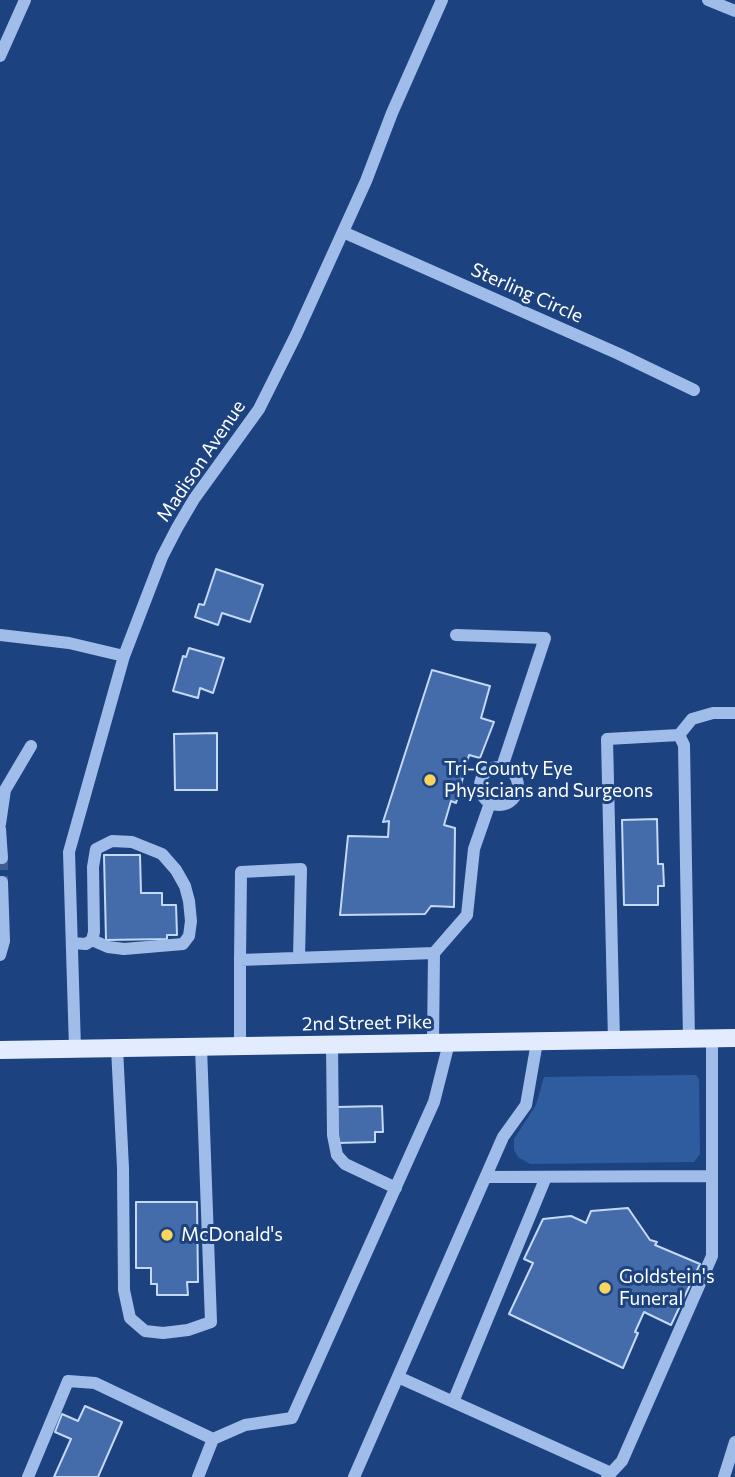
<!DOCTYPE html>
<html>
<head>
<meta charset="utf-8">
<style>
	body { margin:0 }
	canvas { display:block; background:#1c4280 }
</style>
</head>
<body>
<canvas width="735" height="1477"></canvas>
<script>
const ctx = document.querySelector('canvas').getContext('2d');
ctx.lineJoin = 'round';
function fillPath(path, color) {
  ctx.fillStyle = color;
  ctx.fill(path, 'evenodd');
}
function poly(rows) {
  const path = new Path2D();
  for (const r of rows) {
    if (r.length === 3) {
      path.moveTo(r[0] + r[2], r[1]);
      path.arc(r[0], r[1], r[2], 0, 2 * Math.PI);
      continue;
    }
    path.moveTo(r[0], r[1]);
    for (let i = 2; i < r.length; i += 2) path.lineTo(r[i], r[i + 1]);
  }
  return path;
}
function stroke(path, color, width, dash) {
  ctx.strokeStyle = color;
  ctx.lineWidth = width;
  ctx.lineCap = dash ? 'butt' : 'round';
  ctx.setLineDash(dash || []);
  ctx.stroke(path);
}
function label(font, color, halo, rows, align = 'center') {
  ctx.font = font + ' Commissioner,sans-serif';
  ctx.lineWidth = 6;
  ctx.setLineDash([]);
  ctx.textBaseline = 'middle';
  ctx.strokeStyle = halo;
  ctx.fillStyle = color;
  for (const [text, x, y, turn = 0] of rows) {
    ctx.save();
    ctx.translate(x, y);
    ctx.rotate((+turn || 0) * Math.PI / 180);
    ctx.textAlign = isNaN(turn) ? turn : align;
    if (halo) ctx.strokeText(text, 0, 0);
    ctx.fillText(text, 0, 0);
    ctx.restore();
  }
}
fillPath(poly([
	[688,1075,696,1075,699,1079,700,1154,694,1162,530,1164,518,1157,514,1150,514,1139,536,1105,544,1077]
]), '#2f5b9f');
const building = poly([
	[216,569,263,585,250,622,222,613,218,625,195,617,199,604,204,605,216,569],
	[189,648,224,658,213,693,200,688,198,698,173,691,183,656,186,657,189,648],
	[432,670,490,686,481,718,494,722,480,758,469,755,456,803,451,801,444,825,455,828,454,907,431,906,425,914,340,915,348,836,388,837,389,821,383,822,432,670],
	[217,733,217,790,175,790,174,734,217,733],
	[657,819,658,864,663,864,664,886,658,886,658,905,624,905,622,820,657,819],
	[104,855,140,855,141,893,162,893,162,905,176,905,177,935,167,935,167,939,106,940,104,855],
	[382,1106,383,1132,375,1132,375,1142,338,1143,337,1107,382,1106],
	[136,1202,197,1202,198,1282,187,1282,188,1295,157,1295,157,1284,151,1284,151,1268,136,1268,136,1202],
	[628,1208,650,1240,657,1242,655,1245,700,1264,671,1325,644,1312,635,1332,638,1333,623,1368,509,1314,533,1263,524,1259,543,1219,571,1216,586,1223,591,1211,628,1208],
	[85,1406,122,1422,98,1477,54,1477,71,1439,55,1432,62,1414,78,1421,85,1406]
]);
fillPath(building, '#446caa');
stroke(building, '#c4d8f7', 2);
stroke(poly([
	[2,858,2,882]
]), '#3e5e93', 12, [12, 6]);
stroke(poly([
	[708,0,735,11],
	[0,56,25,0],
	[343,232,619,354,694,390],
	[0,635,69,643,124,656],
	[456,635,545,638,502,767],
	[679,735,684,745,689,1040],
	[499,786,19],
	[0,824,5,790,31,746],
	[0,829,2,858],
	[72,943,86,944,92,940,94,932,93,867,96,849,112,841,132,842,162,854,176,870,185,886,189,901,191,921,189,936,183,944,124,949,108,947,92,940],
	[0,955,4,941,2,882],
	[299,958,301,869,241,872,240,960,434,953],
	[240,960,240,1046],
	[614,1041,607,739,679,735,692,719,713,713,735,713],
	[433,1044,434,953,467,915,474,849,490,803],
	[332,1045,333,1135,337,1155,345,1164,396,1188],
	[75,1048,69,852,124,656,162,557,177,528,194,499,259,409,296,335,366,181,392,113,442,0],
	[117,1048,123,1168,124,1290,130,1318,145,1331,163,1333,188,1330,211,1322,201,1047],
	[487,1177,712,1176],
	[398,1377,611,1473],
	[453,1402,546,1177],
	[28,1477,68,1381,95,1383,213,1439],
	[198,1477,213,1439,245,1425,292,1418,434,1102,449,1043],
	[354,1477,503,1137,526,1105,537,1042],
	[607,1477,622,1461,712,1256,712,1039],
	[724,1477,735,1442]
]), '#a0bde9', 12);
stroke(poly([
	[0,1050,735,1038]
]), '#e3ecfe', 18);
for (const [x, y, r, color] of [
	[430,780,7,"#fad55d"],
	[167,1235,7,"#fad55d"],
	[605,1288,7,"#fad55d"]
]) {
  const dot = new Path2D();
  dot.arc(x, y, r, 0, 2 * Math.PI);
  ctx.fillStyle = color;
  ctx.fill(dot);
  stroke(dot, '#1c4280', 2.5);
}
label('19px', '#fff', '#1c4280', [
	["Sterling Circle",527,293,24],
	["Madison Avenue",201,461,-56],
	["2nd Street Pike",367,1023,-1]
]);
label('19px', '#fff', '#1c4280', [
	["Tri-County Eye",444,769],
	["Physicians and Surgeons",444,791],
	["McDonald's",181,1235],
	["Goldstein's",619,1277],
	["Funeral",619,1299]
], 'left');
</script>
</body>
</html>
